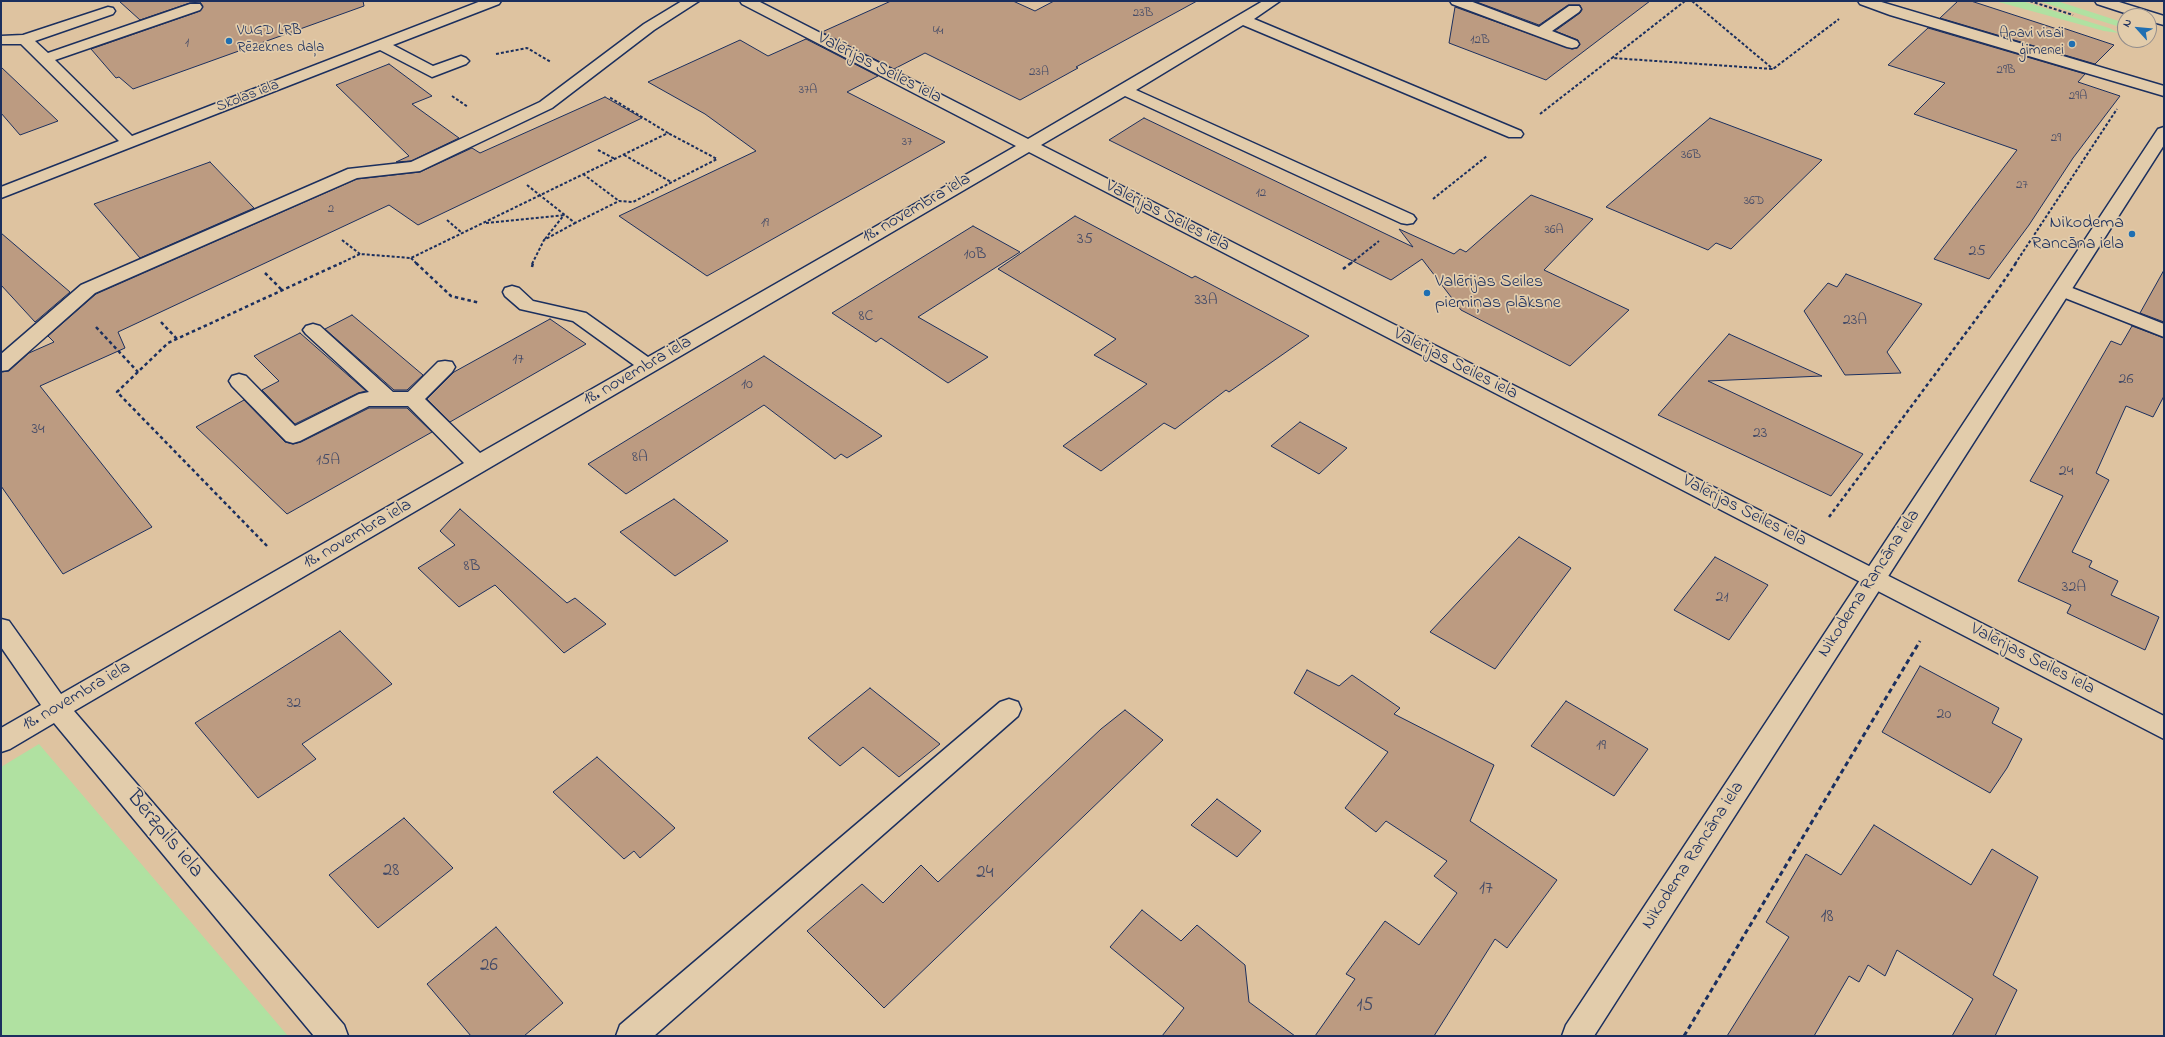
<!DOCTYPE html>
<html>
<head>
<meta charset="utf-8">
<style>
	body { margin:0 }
	#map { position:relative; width:2165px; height:1037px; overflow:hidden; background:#dec3a0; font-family:"Indie Flower",sans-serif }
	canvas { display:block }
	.frame { position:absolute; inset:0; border:2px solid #1b2f5e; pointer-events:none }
	.north { position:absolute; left:2117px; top:8px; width:40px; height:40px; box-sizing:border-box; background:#e2ccab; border:1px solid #928d8c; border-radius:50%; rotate:297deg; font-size:11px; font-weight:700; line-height:16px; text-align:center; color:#1b2f5e }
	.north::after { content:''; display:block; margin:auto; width:14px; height:18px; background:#1f6fb2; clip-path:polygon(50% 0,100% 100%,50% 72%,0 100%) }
</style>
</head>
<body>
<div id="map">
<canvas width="2165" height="1037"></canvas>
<div class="frame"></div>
<div class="north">N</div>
</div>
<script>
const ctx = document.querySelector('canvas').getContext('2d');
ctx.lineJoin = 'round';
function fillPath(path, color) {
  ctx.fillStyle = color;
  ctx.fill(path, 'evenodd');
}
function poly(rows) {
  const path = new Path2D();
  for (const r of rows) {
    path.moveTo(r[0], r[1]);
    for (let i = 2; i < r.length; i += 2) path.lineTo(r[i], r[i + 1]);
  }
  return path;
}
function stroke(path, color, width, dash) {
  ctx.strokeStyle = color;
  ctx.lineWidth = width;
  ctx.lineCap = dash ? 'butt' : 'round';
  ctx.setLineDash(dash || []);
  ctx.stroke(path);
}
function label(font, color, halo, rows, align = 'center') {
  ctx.font = font + ' "Indie Flower",sans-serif';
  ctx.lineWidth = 3.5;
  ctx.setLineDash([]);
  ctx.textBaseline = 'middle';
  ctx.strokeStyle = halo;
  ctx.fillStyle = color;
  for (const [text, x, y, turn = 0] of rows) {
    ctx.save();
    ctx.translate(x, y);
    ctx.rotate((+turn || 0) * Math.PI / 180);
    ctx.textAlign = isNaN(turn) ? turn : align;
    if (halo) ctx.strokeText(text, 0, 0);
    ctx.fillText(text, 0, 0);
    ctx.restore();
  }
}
fillPath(poly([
	[1995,1,2022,1,2109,28,2119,33,2104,31],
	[2038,1,2057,1,2125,23,2125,26,2120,27],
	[39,744,288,1036,1,1036,1,767]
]), '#b0e1a1');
const building = poly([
	[119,1,363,1,364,6,133,89,119,77,116,78,91,49,200,11,203,6,200,2,190,3,140,20,119,1],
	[891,1,1013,1,1035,11,1054,1,1197,1,1076,67,1078,68,1020,100,925,53,894,69,822,32,891,1],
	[1474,1,1650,1,1546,80,1449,43,1455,7,1572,49,1577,48,1580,45,1578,40,1555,31,1580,13,1582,10,1580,5,1568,5,1539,25,1474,1],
	[1958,1,1971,1,2057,29,2060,27,2114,45,2095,64,1940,18,1958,1],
	[1928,28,2085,74,2078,82,2120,96,2073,158,2029,225,1989,279,1934,259,2017,150,1914,114,1945,83,1888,65,1928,28],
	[806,39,878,76,847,92,945,142,707,276,619,216,756,151,705,114,648,82,740,40,768,56,806,39],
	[389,64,432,96,412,104,459,138,411,161,396,162,409,156,336,85,389,64],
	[1,67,58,121,20,135,1,113,1,67],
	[605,97,642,118,418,225,389,205,118,332,125,348,40,386,152,527,63,574,1,486,1,372,9,371,29,353,54,342,48,336,96,294,357,179,420,172,472,148,480,153,605,97],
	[1144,118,1413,247,1399,229,1454,254,1460,249,1466,252,1531,195,1593,219,1544,270,1629,310,1570,366,1461,310,1422,259,1391,280,1109,140,1144,118],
	[1710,118,1822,160,1731,249,1716,243,1708,250,1606,207,1710,118],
	[210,162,254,208,140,258,94,204,210,162],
	[1075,216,1192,278,1195,276,1309,336,1229,392,1226,390,1175,429,1164,423,1101,471,1063,446,1147,384,1094,355,1116,339,998,269,1075,216],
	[973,226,1020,252,918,317,988,357,948,383,881,338,876,342,832,313,973,226],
	[1,233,70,292,35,322,1,285,1,233],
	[2164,270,2164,322,2140,313,2164,270],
	[1846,274,1922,304,1887,352,1901,373,1845,375,1804,311,1828,283,1837,287,1846,274],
	[352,315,423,375,407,390,394,390,325,329,352,315],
	[550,319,586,344,450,422,427,399,454,372,550,319],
	[2132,326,2164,338,2164,396,2153,417,2126,406,2096,473,2109,480,2072,552,2092,561,2089,567,2118,581,2111,595,2159,617,2145,650,2067,613,2071,605,2018,581,2063,496,2030,481,2111,341,2121,345,2132,326],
	[300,333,366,391,358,393,295,424,262,390,279,381,254,356,300,333],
	[1729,334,1822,376,1708,381,1863,454,1831,496,1658,415,1729,334],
	[764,356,882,436,847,458,841,454,835,459,764,405,626,494,588,464,764,356],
	[244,400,285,442,293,444,301,442,369,408,407,408,432,432,287,514,196,427,244,400],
	[1300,422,1347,448,1319,474,1271,446,1300,422],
	[674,499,728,541,675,576,620,532,674,499],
	[460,509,567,603,575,598,606,624,564,653,495,585,459,607,418,568,455,545,440,531,460,509],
	[1519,537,1571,568,1495,669,1430,632,1519,537],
	[1715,557,1768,585,1729,640,1674,610,1715,557],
	[340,631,392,684,302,744,316,759,258,798,195,723,340,631],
	[1920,666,1999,708,1992,723,2022,739,2007,768,1990,793,1882,732,1920,666],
	[1307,670,1339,686,1352,675,1400,708,1394,714,1494,765,1470,821,1557,880,1507,948,1495,939,1434,1036,1315,1036,1355,979,1346,974,1385,921,1419,945,1457,893,1434,876,1447,861,1386,821,1376,832,1345,808,1388,752,1294,693,1307,670],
	[870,688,940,744,899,777,863,747,840,766,808,738,870,688],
	[1566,701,1648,749,1614,796,1531,746,1566,701],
	[1125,710,1163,740,884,1008,807,931,862,884,883,903,921,865,938,882,1101,729,1125,710],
	[597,757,675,828,640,858,634,851,624,859,553,792,597,757],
	[1217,799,1261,831,1237,857,1191,825,1217,799],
	[404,818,453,868,378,928,329,875,404,818],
	[1874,825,1971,885,1992,849,2038,877,1993,975,2017,990,1995,1036,1952,1036,1973,999,1897,950,1885,976,1868,965,1859,982,1849,976,1814,1036,1727,1036,1789,937,1766,922,1806,854,1841,875,1874,825],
	[1142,910,1181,941,1197,925,1245,965,1249,1002,1295,1036,1162,1036,1184,1008,1110,947,1142,910],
	[496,927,563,1003,524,1036,471,1036,427,984,496,927]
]);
fillPath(building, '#bc9b81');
stroke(building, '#1b2f5e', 1);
const minor = poly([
	[481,1,501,1,499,4,393,45,433,66,461,56,466,58,469,61,466,64,432,77,380,50,1,198,1,187,119,141,21,44,1,44,1,36,23,35,108,7,113,8,115,11,113,14,35,41,48,53,190,4,200,4,202,7,200,10,55,60,132,136,481,1],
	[682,1,699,1,654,30,552,108,420,171,357,178,95,293,8,370,1,371,1,354,81,285,348,169,411,162,540,102,644,24,682,1],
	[740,1,758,1,1028,139,1263,1,1280,1,1254,19,1521,131,1523,134,1521,137,1509,137,1243,25,1136,90,1413,215,1416,219,1413,223,1407,224,1401,223,1125,96,1041,145,2164,716,2164,739,1029,152,74,711,344,1025,348,1036,314,1036,54,723,10,749,1,752,1,728,41,705,1,647,1,619,9,621,61,694,464,463,408,406,369,406,300,441,293,443,286,441,232,386,229,381,232,376,239,374,246,376,295,426,359,394,369,392,306,334,303,330,306,326,313,324,320,326,393,392,408,392,438,362,445,361,452,362,455,367,452,372,425,399,480,453,634,365,573,321,520,309,505,296,503,292,505,288,512,286,519,288,533,301,586,313,648,357,1016,146,742,4,740,1],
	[1450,1,1470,1,1539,27,1569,6,1579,6,1581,9,1579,12,1552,31,1577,41,1579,44,1577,47,1572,48,1567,47,1452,4,1450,1],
	[1858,1,1878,1,2164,86,2164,96,1890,15,1860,4,1858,1],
	[2062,284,2164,324,2164,337,2055,294,2053,290,2055,286,2062,284],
	[1009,699,1018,702,1021,709,1018,716,654,1036,616,1036,620,1025,1000,702,1009,699]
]);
const major = poly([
	[2095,1,2116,1,2164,16,2164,25,2149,21,2149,16,2134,16,2097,4,2095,1],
	[2164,127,2164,145,1594,1036,1562,1036,1566,1025,2156,132,2158,129,2164,127]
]);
stroke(minor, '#1b2f5e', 3);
stroke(major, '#1b2f5e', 3);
stroke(poly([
	[1685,1,1612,58,1773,69,1839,19],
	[1692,1,1773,69],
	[2030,1,2073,15],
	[496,54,527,48,551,62],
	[452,96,468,107],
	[1540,114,1612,58],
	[598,150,615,159],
	[624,155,671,182],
	[583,174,619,201],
	[527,185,575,223,619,201,633,202,717,159,668,133],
	[1433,199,1487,156],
	[447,220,462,233],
	[486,223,565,215],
	[545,239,564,215],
	[342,240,360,254],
	[411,258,417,264],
	[339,264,360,254,411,258,668,133,609,97],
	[532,264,544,240,575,223],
	[1350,264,1379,241],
	[2015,264,2117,109]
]), '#1b2f5e', 2, [3, 2]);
stroke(poly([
	[416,263,451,296,480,303],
	[532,267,533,263],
	[1343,269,1351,263],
	[265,273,282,290],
	[161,322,177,339],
	[96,327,138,372],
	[1829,517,1997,291,2016,263],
	[267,546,117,392,168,343,341,263]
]), '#1b2f5e', 2.5, [3.5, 3]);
stroke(poly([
	[1684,1036,1920,641]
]), '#1b2f5e', 3, [5, 3.5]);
fillPath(minor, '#e2ccab');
fillPath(major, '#e2ccab');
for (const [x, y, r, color] of [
	[229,41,4,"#1f6fb2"],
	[2072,44,4,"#1f6fb2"],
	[2132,234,4,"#1f6fb2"],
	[1427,293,4,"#1f6fb2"]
]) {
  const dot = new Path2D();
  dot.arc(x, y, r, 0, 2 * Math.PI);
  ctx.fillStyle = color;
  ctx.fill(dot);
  stroke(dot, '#e2ccab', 1.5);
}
label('13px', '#434a67', null, [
	["23B",1143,14],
	["44",938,32],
	["12B",1480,41],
	["1",187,44],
	["29B",2006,71],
	["23A",1039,73],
	["37A",808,91],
	["29A",2078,97],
	["29",2056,139],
	["37",907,143],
	["36B",1691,156],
	["27",2022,186],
	["12",1261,194],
	["36D",1754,202],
	["2",331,210],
	["19",765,224],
	["36A",1554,231]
]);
label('15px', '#1b2f5e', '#e2ccab', [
	["VUGD LRB",237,32],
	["Rēzeknes daļa",237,49],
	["Apavi visai",2064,35,"right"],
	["ģimenei",2064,52,"right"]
], 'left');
label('15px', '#1b2f5e', '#e2ccab', [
	["Skolas iela",248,97,-21]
]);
label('16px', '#434a67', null, [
	["35",1085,240],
	["25",1977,252],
	["10B",975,255],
	["33A",1206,301],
	["8C",866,317],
	["23A",1855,321],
	["17",518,360],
	["26",2126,380],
	["10",747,385],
	["34",38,430],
	["23",1760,434],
	["8A",640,458],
	["15A",328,461],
	["24",2066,472],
	["8B",472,567],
	["32A",2074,588],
	["21",1722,598],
	["32",294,704],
	["20",1944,715],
	["19",1601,746]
]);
label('18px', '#1b2f5e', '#e2ccab', [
	["Valērijas Seiles iela",879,69,27],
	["18. novembra iela",917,209,-30],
	["Valērijas Seiles iela",1167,217,27],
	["Valērijas Seiles iela",1455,365,27],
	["18. novembra iela",638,372,-30],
	["Valērijas Seiles iela",1744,512,27],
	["18. novembra iela",358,535,-30],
	["Nikodema Rancāna iela",1870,584,-57],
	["Valērijas Seiles iela",2032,660,27],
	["18. novembra iela",77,697,-30],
	["Nikodema Rancāna iela",1694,856,-57]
]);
label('18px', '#1b2f5e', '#e2ccab', [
	["Nikodema",2124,224],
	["Rancāna iela",2124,245],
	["Valērijas Seiles",1435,283,"left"],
	["piemiņas plāksne",1435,304,"left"]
], 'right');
label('19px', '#434a67', null, [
	["28",391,872],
	["24",985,874],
	["17",1486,890],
	["18",1827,918],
	["26",489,967],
	["15",1365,1007]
]);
label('22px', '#1b2f5e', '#e2ccab', [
	["Bērzpils iela",164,835,50]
]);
</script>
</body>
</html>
